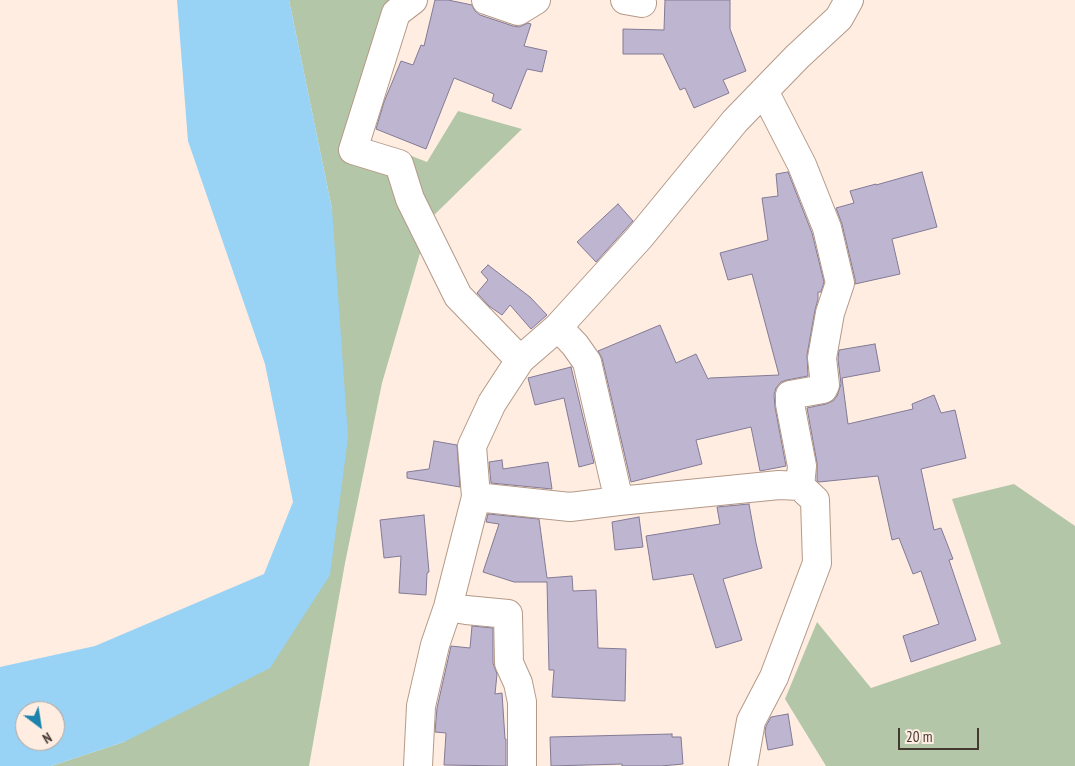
<!DOCTYPE html>
<html>
<head>
<meta charset="utf-8">
<style>
	body { margin:0 }
	#map { position:relative; width:1075px; height:766px; overflow:hidden; background:#ffede2; font-family:"PT Sans Narrow",sans-serif }
	canvas { display:block }
	.north { position:absolute; left:15px; top:701px; width:50px; height:50px; box-sizing:border-box; background:#ffede2; border:1px solid #b4a59b; border-radius:50%; rotate:149deg; font-size:14px; font-weight:700; line-height:20px; text-align:center; color:#443931 }
	.north::after { content:''; display:block; margin:auto; width:18px; height:22px; background:#1c83ac; clip-path:polygon(50% 0,100% 100%,50% 72%,0 100%) }
	.scale { position:absolute; left:898px; top:728px; width:81px; height:22px; box-sizing:border-box; border:2px solid #443931; border-top:0; padding-left:6px; font-size:15px; line-height:18px; white-space:nowrap; color:#443931; -webkit-text-stroke:4px #ffede2; paint-order:stroke }
</style>
</head>
<body>
<div id="map">
<canvas width="1075" height="766"></canvas>
<div class="north">N</div>
<div class="scale">20 m</div>
</div>
<script>
const ctx = document.querySelector('canvas').getContext('2d');
ctx.lineJoin = 'round';
function fillPath(path, color) {
  ctx.fillStyle = color;
  ctx.fill(path, 'evenodd');
}
function poly(rows) {
  const path = new Path2D();
  for (const r of rows) {
    path.moveTo(r[0], r[1]);
    for (let i = 2; i < r.length; i += 2) path.lineTo(r[i], r[i + 1]);
  }
  return path;
}
function stroke(path, color, width, dash) {
  ctx.strokeStyle = color;
  ctx.lineWidth = width;
  ctx.lineCap = dash ? 'butt' : 'round';
  ctx.setLineDash(dash || []);
  ctx.stroke(path);
}
fillPath(poly([
	[289,0,397,0,363,137,427,162,458,111,522,129,430,219,382,383,345,563,309,766,51,766,124,742,330,575,332,209],
	[1014,484,1075,526,1075,766,826,766,785,699,817,622,871,688,1001,644,952,499]
]), '#b3c6a8');
fillPath(poly([
	[177,0,289,0,332,209,348,437,330,575,270,668,124,742,51,766,0,766,0,667,95,646,264,574,293,502,265,364,188,141],
	[25,711,55,711,55,741,25,741]
]), '#98d2f5');
const building = poly([
	[435,0,448,0,472,5,475,11,480,15,513,26,519,27,528,23,531,24,524,46,547,51,542,72,527,69,511,109,492,101,494,94,454,78,426,149,376,129,384,102,401,61,413,65,421,45,424,46,435,0],
	[665,0,730,0,730,29,746,71,723,80,729,93,694,108,685,88,680,90,663,54,623,54,623,29,664,30,665,0],
	[788,172,812,233,824,282,821,292,818,292,818,299,815,310,807,355,808,376,787,380,781,382,776,388,774,395,775,407,786,466,760,471,751,427,696,440,702,464,631,482,602,358,598,351,660,325,676,363,696,354,708,379,710,378,779,375,752,274,728,280,720,253,768,240,762,198,778,196,776,174,788,172],
	[922,172,937,227,892,239,900,274,855,284,855,279,842,224,836,208,854,203,850,191,876,184,876,185,922,172],
	[618,204,633,221,596,262,577,242,618,204],
	[488,265,530,297,547,315,531,329,510,305,502,315,489,306,477,293,488,280,481,272,488,265],
	[875,344,880,371,842,378,848,424,913,409,912,404,934,395,941,413,955,410,966,458,921,469,934,530,941,528,953,559,949,560,976,640,911,662,903,636,939,624,921,571,913,574,899,538,892,540,878,476,819,482,817,481,817,463,807,408,826,404,833,401,837,396,841,384,838,359,839,350,875,344],
	[571,367,594,463,579,467,564,398,535,405,528,378,571,367],
	[434,441,457,445,460,487,407,478,407,472,429,469,434,441],
	[502,460,503,469,548,462,552,489,491,483,489,462,502,460],
	[749,504,756,543,762,568,723,579,742,640,716,648,693,574,653,580,646,536,720,524,717,507,749,504],
	[488,514,539,519,547,578,572,576,573,591,596,590,598,648,626,649,625,701,552,697,554,670,549,670,547,582,514,582,483,572,499,524,486,522,488,514],
	[424,515,429,572,427,573,426,595,399,593,401,556,384,558,380,520,424,515],
	[639,517,643,547,615,550,612,522,639,517],
	[472,626,493,628,493,663,497,674,495,694,502,693,505,739,506,739,506,766,444,765,446,733,435,732,437,708,451,646,470,648,472,626],
	[788,714,793,745,768,750,765,732,766,726,771,717,788,714],
	[672,734,672,737,681,737,683,764,661,766,622,766,622,764,551,766,550,737,672,734]
]);
fillPath(building, '#beb5d1');
stroke(building, '#837a95', 1);
const street = poly([
	[413,0,396,13,353,150,399,164,410,199,458,296,520,360],
	[486,0,518,11,536,0],
	[625,0,642,3],
	[764,91,802,165,827,228,840,283,830,313,822,358,825,385,823,389,790,395,790,404,802,466,800,486],
	[558,327,575,345,587,362,619,501],
	[476,497,570,507,619,501,779,485,800,486,815,500,817,563,774,677,751,721,743,766],
	[448,607,466,610,508,614,509,663,518,683,522,702,522,766],
	[418,766,421,706,435,645,448,607,476,497,472,446,492,403,520,360,558,327,639,238,735,121,797,57,839,18,849,0]
]);
stroke(street, '#b49987', 30);
stroke(street, '#fff', 28);
</script>
</body>
</html>
